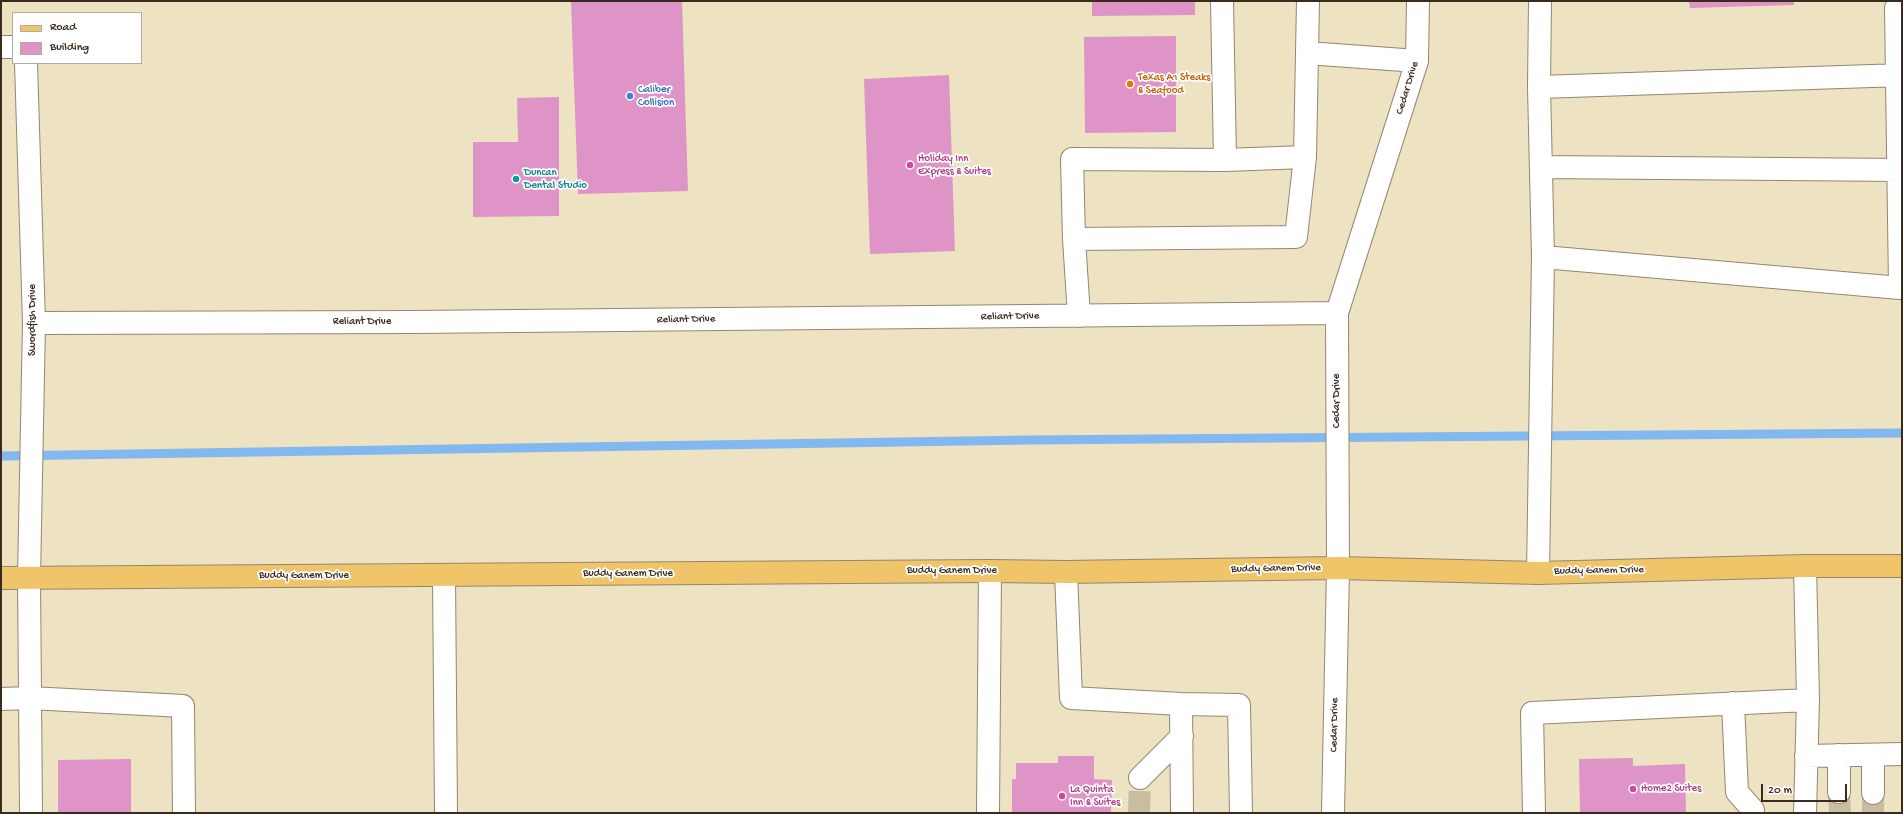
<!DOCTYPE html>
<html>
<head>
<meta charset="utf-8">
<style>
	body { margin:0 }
	#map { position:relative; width:1903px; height:814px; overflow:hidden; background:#ede2c1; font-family:"Gochi Hand",sans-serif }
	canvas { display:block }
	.frame { position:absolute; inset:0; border:2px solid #3b2a1e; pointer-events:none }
	.legend { position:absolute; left:12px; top:12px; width:130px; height:52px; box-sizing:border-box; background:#fff; border:1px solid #b1aaa5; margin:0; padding:5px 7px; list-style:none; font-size:12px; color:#3b2a1e }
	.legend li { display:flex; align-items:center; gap:8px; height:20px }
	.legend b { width:20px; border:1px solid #b1aaa5 }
	.scale { position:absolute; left:1761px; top:784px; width:86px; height:18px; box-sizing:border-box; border:2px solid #3b2a1e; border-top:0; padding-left:5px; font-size:12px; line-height:14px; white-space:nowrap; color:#3b2a1e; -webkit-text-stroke:3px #fff; paint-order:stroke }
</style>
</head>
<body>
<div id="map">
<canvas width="1903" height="814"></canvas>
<div class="frame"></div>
<ul class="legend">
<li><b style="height:5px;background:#f0c469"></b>Road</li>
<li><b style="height:11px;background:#de94c6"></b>Building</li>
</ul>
<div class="scale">20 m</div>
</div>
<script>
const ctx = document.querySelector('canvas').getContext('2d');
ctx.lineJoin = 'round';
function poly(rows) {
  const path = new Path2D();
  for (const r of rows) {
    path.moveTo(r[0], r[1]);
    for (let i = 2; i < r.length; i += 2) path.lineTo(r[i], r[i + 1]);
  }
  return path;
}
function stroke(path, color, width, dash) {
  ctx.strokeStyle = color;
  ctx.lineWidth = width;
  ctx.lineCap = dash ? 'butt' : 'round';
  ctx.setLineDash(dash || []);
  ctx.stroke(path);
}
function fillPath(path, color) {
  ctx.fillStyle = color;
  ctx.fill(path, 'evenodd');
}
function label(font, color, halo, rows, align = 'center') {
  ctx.font = font + ' "Gochi Hand",sans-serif';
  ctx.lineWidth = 3.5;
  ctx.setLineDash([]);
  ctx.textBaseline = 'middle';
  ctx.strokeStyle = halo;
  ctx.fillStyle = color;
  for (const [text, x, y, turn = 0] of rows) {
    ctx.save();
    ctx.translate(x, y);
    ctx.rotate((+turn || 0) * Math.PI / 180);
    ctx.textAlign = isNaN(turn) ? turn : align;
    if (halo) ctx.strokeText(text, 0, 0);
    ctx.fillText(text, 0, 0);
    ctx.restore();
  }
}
stroke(poly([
	[1,456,1029,440,1902,433]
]), '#81b8f0', 9);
fillPath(poly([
	[571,1,682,1,688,191,578,194],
	[1092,1,1195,1,1195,15,1092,16],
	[1689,1,1794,1,1794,5,1690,8],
	[1176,36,1176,132,1085,133,1084,37],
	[949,75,955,251,870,254,864,79],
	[559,97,559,216,473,217,473,142,518,142,517,98],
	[1058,756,1094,756,1094,779,1112,780,1111,813,1012,813,1012,779,1016,779,1016,763,1058,763],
	[1633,758,1633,766,1685,764,1686,813,1580,813,1579,759],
	[131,759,131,813,58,813,58,760]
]), '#de94c6');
stroke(poly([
	[1839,792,1840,813],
	[1873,793,1873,813],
	[1139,813,1140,778]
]), '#c9bda0', 22, [22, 11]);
const minor = poly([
	[1222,1,1225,160],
	[1540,1,1539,87,1543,257,1900,288],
	[1896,8,1900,288,1902,288],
	[1,47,13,47],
	[1307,53,1417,61],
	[26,63,34,323,29,578,31,813],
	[1539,87,1902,75],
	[1542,167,1902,170],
	[1074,239,1296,237,1305,157],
	[1079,316,1074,239,1072,159,1225,160,1305,157,1308,1],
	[34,323,414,322,1337,313],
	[1805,566,1808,700,1805,813],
	[1066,572,1071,698,1181,704,1239,705,1241,813],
	[1538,573,1543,257],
	[444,575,446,813],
	[1,699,30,698,183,706,184,813],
	[1733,703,1737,792,1753,810,1753,813],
	[1181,704,1182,813],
	[1839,755,1839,792],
	[1873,755,1873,793],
	[1806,756,1902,754],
	[1140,778,1182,736],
	[988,813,990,571],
	[1333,813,1338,568,1337,313,1417,61,1418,1],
	[1534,813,1532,713,1808,700]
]);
const major = poly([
	[1,578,990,571,1066,572,1338,568,1538,573,1805,566,1902,566]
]);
stroke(minor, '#948670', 24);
stroke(major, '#948670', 24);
stroke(minor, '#fff', 22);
stroke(major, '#f0c469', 22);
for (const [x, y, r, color] of [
	[1130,84,4,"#e8710a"],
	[630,96,4,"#3f7fe0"],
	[910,165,4,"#d1479c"],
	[516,179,4,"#0f9aa8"],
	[1633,789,4,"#d1479c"],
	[1062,796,4,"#d1479c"]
]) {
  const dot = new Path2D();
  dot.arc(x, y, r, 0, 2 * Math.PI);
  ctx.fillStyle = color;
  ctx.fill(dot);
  stroke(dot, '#fff', 1.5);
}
label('11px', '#c56008', '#fff', [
	["Texas A1 Steaks",1138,78],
	["& Seafood",1138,91]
], 'left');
label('11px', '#3b2a1e', '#fff', [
	["Cedar Drive",1408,88,-73],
	["Reliant Drive",1010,317,-1],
	["Swordfish Drive",33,320,-90],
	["Reliant Drive",686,320,-1],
	["Reliant Drive",362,322],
	["Cedar Drive",1337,401,-90],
	["Buddy Ganem Drive",1276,569,-1],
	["Buddy Ganem Drive",952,571],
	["Buddy Ganem Drive",1599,571,-1],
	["Buddy Ganem Drive",628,574],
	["Buddy Ganem Drive",304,576],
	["Cedar Drive",1335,725,-89]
]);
label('11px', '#366cbe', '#fff', [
	["Caliber",638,90],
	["Collision",638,103]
], 'left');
label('11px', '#b23c85', '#fff', [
	["Holiday Inn",918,159],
	["Express & Suites",918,172],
	["Home2 Suites",1641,789],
	["La Quinta",1070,790],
	["Inn & Suites",1070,803]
], 'left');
label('11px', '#0d838f', '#fff', [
	["Duncan",524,173],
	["Dental Studio",524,186]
], 'left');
</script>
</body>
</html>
